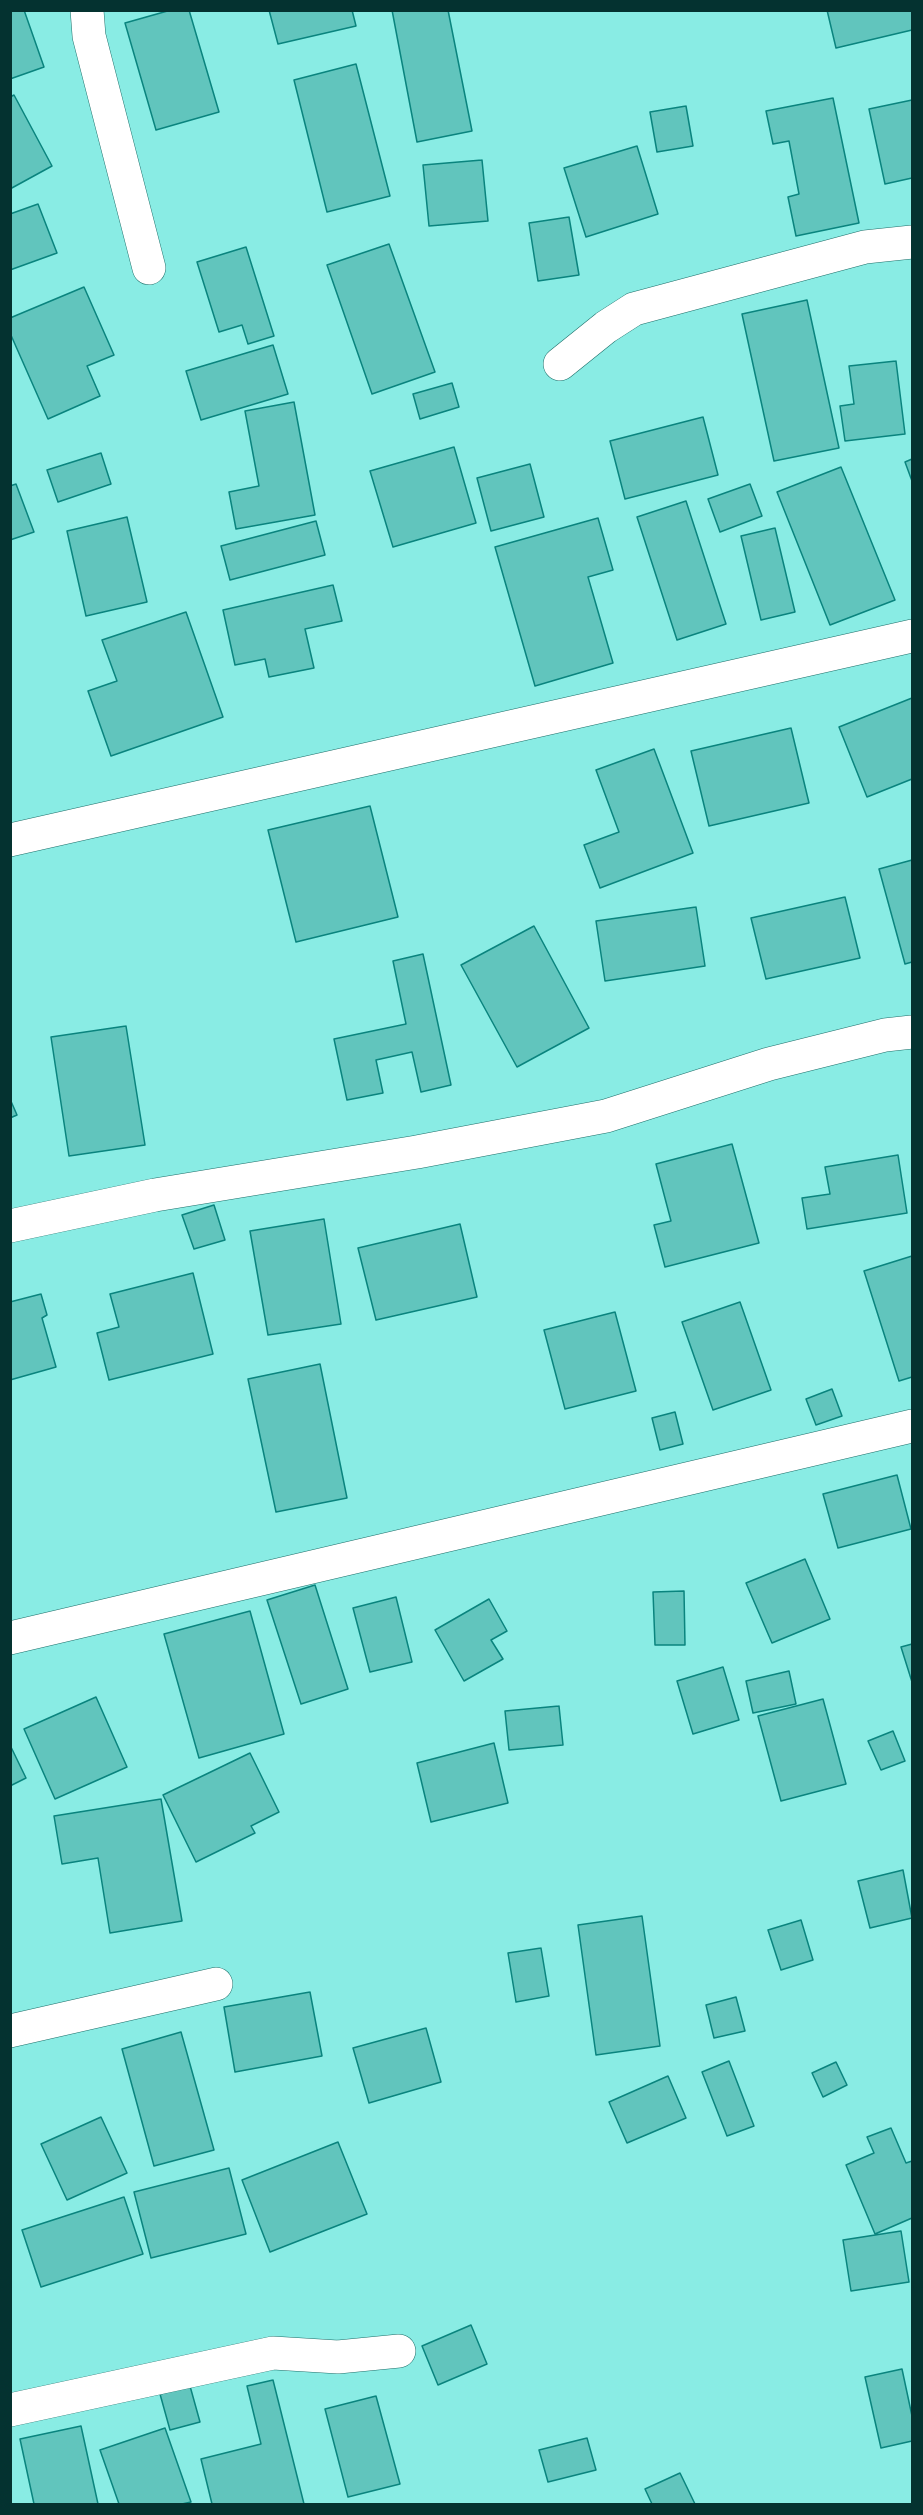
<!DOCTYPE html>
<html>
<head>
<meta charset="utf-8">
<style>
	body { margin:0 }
	#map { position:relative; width:923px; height:2515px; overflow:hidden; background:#89ece4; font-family:Bitter,serif }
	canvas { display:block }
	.frame { position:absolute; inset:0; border:12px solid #043230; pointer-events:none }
</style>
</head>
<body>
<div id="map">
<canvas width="923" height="2515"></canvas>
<div class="frame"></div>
</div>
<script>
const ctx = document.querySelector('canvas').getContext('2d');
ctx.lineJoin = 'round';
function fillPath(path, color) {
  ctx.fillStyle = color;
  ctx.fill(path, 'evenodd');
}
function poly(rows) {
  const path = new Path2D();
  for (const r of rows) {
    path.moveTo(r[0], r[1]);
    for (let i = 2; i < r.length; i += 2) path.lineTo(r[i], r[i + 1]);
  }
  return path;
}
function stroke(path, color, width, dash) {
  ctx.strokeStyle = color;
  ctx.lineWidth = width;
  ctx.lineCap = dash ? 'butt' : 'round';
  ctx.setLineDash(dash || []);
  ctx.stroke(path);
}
const building = poly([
	[10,10,24,10,44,67,10,79,10,10],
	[171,10,189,10,219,112,156,130,125,23,171,10],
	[269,10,352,10,356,26,278,44,269,10],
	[392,10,448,10,472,131,417,142,392,10],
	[827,10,912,10,912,30,836,48,827,10],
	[356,64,390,196,327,212,294,80,356,64],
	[14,95,52,166,10,189,10,97,14,95],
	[833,98,859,223,796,236,788,197,799,194,789,141,773,144,766,111,833,98],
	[912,100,912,178,885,184,869,109,912,100],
	[686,106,693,146,657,152,650,112,686,106],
	[637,146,658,214,586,237,564,168,637,146],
	[482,160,488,221,429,226,423,165,482,160],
	[38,204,57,253,10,270,10,214,38,204],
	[569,217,579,275,538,281,529,223,569,217],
	[389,244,435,372,372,394,327,265,389,244],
	[246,247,274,336,248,344,242,325,219,332,197,262,246,247],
	[84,287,114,355,87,366,100,396,48,419,10,333,10,318,84,287],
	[807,300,839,448,774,461,742,314,807,300],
	[273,345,288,394,201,420,186,371,273,345],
	[896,361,905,434,845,441,840,406,854,404,849,366,896,361],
	[452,383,459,407,420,419,413,394,452,383],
	[294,402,315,515,236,529,229,492,259,486,245,411,294,402],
	[703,417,718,475,625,499,610,441,703,417],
	[454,447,476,523,393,547,370,471,454,447],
	[101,453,111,484,58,502,47,470,101,453],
	[912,459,912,481,905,462,912,459],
	[530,464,544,517,491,531,477,478,530,464],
	[841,467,895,600,830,625,777,492,841,467],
	[16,484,34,532,10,540,10,486,16,484],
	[750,484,762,516,720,532,708,499,750,484],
	[686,501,726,624,677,640,637,517,686,501],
	[127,517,147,602,86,616,67,531,127,517],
	[598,518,613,570,588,577,613,663,535,686,495,547,598,518],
	[316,521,325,555,230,580,221,546,316,521],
	[775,528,795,612,761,620,741,536,775,528],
	[333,585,342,621,305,629,314,668,269,677,265,659,235,665,223,610,333,585],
	[186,612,223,717,111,756,88,691,117,681,102,640,186,612],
	[912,698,912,779,867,797,839,727,912,698],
	[791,728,809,803,709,826,691,751,791,728],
	[654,749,693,853,600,888,584,845,619,832,596,770,654,749],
	[370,806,398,917,296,942,268,830,370,806],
	[912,860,912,962,905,964,879,869,912,860],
	[845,897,860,958,766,979,751,918,845,897],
	[696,907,705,966,605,981,596,921,696,907],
	[534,926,589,1028,517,1067,461,965,534,926],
	[423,954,451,1085,421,1092,412,1052,376,1060,383,1093,347,1100,334,1039,406,1024,393,961,423,954],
	[126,1026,145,1145,69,1156,51,1037,126,1026],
	[10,1099,17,1115,10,1118,10,1099],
	[732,1144,759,1243,665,1267,654,1225,671,1221,656,1164,732,1144],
	[898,1155,907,1213,807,1229,802,1198,830,1194,825,1167,898,1155],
	[214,1205,225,1240,194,1249,182,1215,214,1205],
	[324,1219,341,1324,268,1335,250,1231,324,1219],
	[460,1224,477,1297,376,1320,358,1248,460,1224],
	[912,1256,912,1377,899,1381,864,1271,912,1256],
	[193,1273,213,1354,109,1380,97,1333,119,1327,110,1294,193,1273],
	[41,1294,47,1315,42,1318,56,1367,10,1380,10,1302,41,1294],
	[740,1302,771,1390,713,1410,682,1322,740,1302],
	[615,1312,636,1391,565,1409,544,1330,615,1312],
	[320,1364,347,1498,276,1512,248,1379,320,1364],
	[832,1389,842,1416,816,1425,806,1399,832,1389],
	[675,1412,683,1444,660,1450,652,1418,675,1412],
	[897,1475,911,1529,838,1548,823,1494,897,1475],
	[805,1559,830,1619,772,1643,746,1583,805,1559],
	[315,1585,348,1689,301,1704,267,1600,315,1585],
	[684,1591,685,1645,655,1645,653,1592,684,1591],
	[396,1597,412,1662,370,1672,353,1608,396,1597],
	[489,1599,507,1631,491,1640,503,1659,464,1681,435,1630,489,1599],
	[250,1611,284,1734,199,1758,164,1634,250,1611],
	[912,1644,912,1682,901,1647,912,1644],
	[723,1667,739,1720,693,1734,677,1681,723,1667],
	[789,1671,796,1704,753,1713,746,1681,789,1671],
	[96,1697,127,1767,55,1799,24,1729,96,1697],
	[823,1699,846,1784,781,1801,758,1716,823,1699],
	[559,1706,563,1745,509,1750,505,1711,559,1706],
	[893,1731,905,1761,881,1770,868,1741,893,1731],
	[494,1743,508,1803,431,1822,417,1763,494,1743],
	[10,1745,26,1778,10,1786,10,1745],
	[250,1753,279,1812,251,1826,255,1833,196,1862,163,1795,250,1753],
	[161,1799,182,1921,110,1933,98,1858,62,1864,54,1816,161,1799],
	[903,1870,912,1918,870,1928,858,1881,903,1870],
	[642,1916,660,2046,596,2055,578,1925,642,1916],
	[801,1920,813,1960,781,1970,768,1930,801,1920],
	[541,1948,549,1996,516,2002,508,1953,541,1948],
	[310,1992,322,2056,235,2072,224,2007,310,1992],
	[736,1997,745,2031,714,2038,706,2005,736,1997],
	[426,2028,441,2082,369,2103,353,2048,426,2028],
	[181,2032,214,2150,154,2166,122,2049,181,2032],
	[729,2061,754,2126,727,2136,702,2072,729,2061],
	[836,2062,847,2085,823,2097,812,2073,836,2062],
	[668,2076,686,2118,627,2143,609,2102,668,2076],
	[101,2117,127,2173,67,2200,41,2144,101,2117],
	[891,2128,906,2163,912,2161,912,2218,875,2234,846,2165,874,2153,867,2137,891,2128],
	[338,2142,367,2214,270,2252,242,2180,338,2142],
	[229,2168,246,2234,151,2258,134,2192,229,2168],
	[124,2197,143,2254,41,2287,22,2230,124,2197],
	[901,2231,909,2282,851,2291,843,2240,901,2231],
	[471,2325,487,2364,438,2385,422,2346,471,2325],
	[902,2369,912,2416,912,2441,881,2448,865,2377,902,2369],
	[273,2380,304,2504,212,2504,201,2459,261,2444,247,2386,273,2380],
	[190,2386,200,2422,170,2430,160,2394,190,2386],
	[376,2396,400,2484,348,2497,325,2409,376,2396],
	[81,2426,98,2504,34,2504,20,2439,81,2426],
	[165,2428,191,2502,182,2504,119,2504,100,2450,165,2428],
	[587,2438,596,2470,548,2482,539,2450,587,2438],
	[680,2473,695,2504,652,2504,645,2489,680,2473]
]);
fillPath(building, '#61c5bd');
stroke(building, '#0a847e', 1.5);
const minor = poly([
	[87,10,89,36,149,268],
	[560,364,606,327,634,309,865,247,912,242],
	[10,840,912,636],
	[10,1226,155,1195,417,1152,606,1116,769,1064,885,1035,912,1032],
	[10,1638,912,1426],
	[10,2031,216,1984],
	[10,2410,273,2353,338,2357,399,2351]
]);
stroke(minor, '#1e6f6a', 34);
stroke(minor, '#fff', 33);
</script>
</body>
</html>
